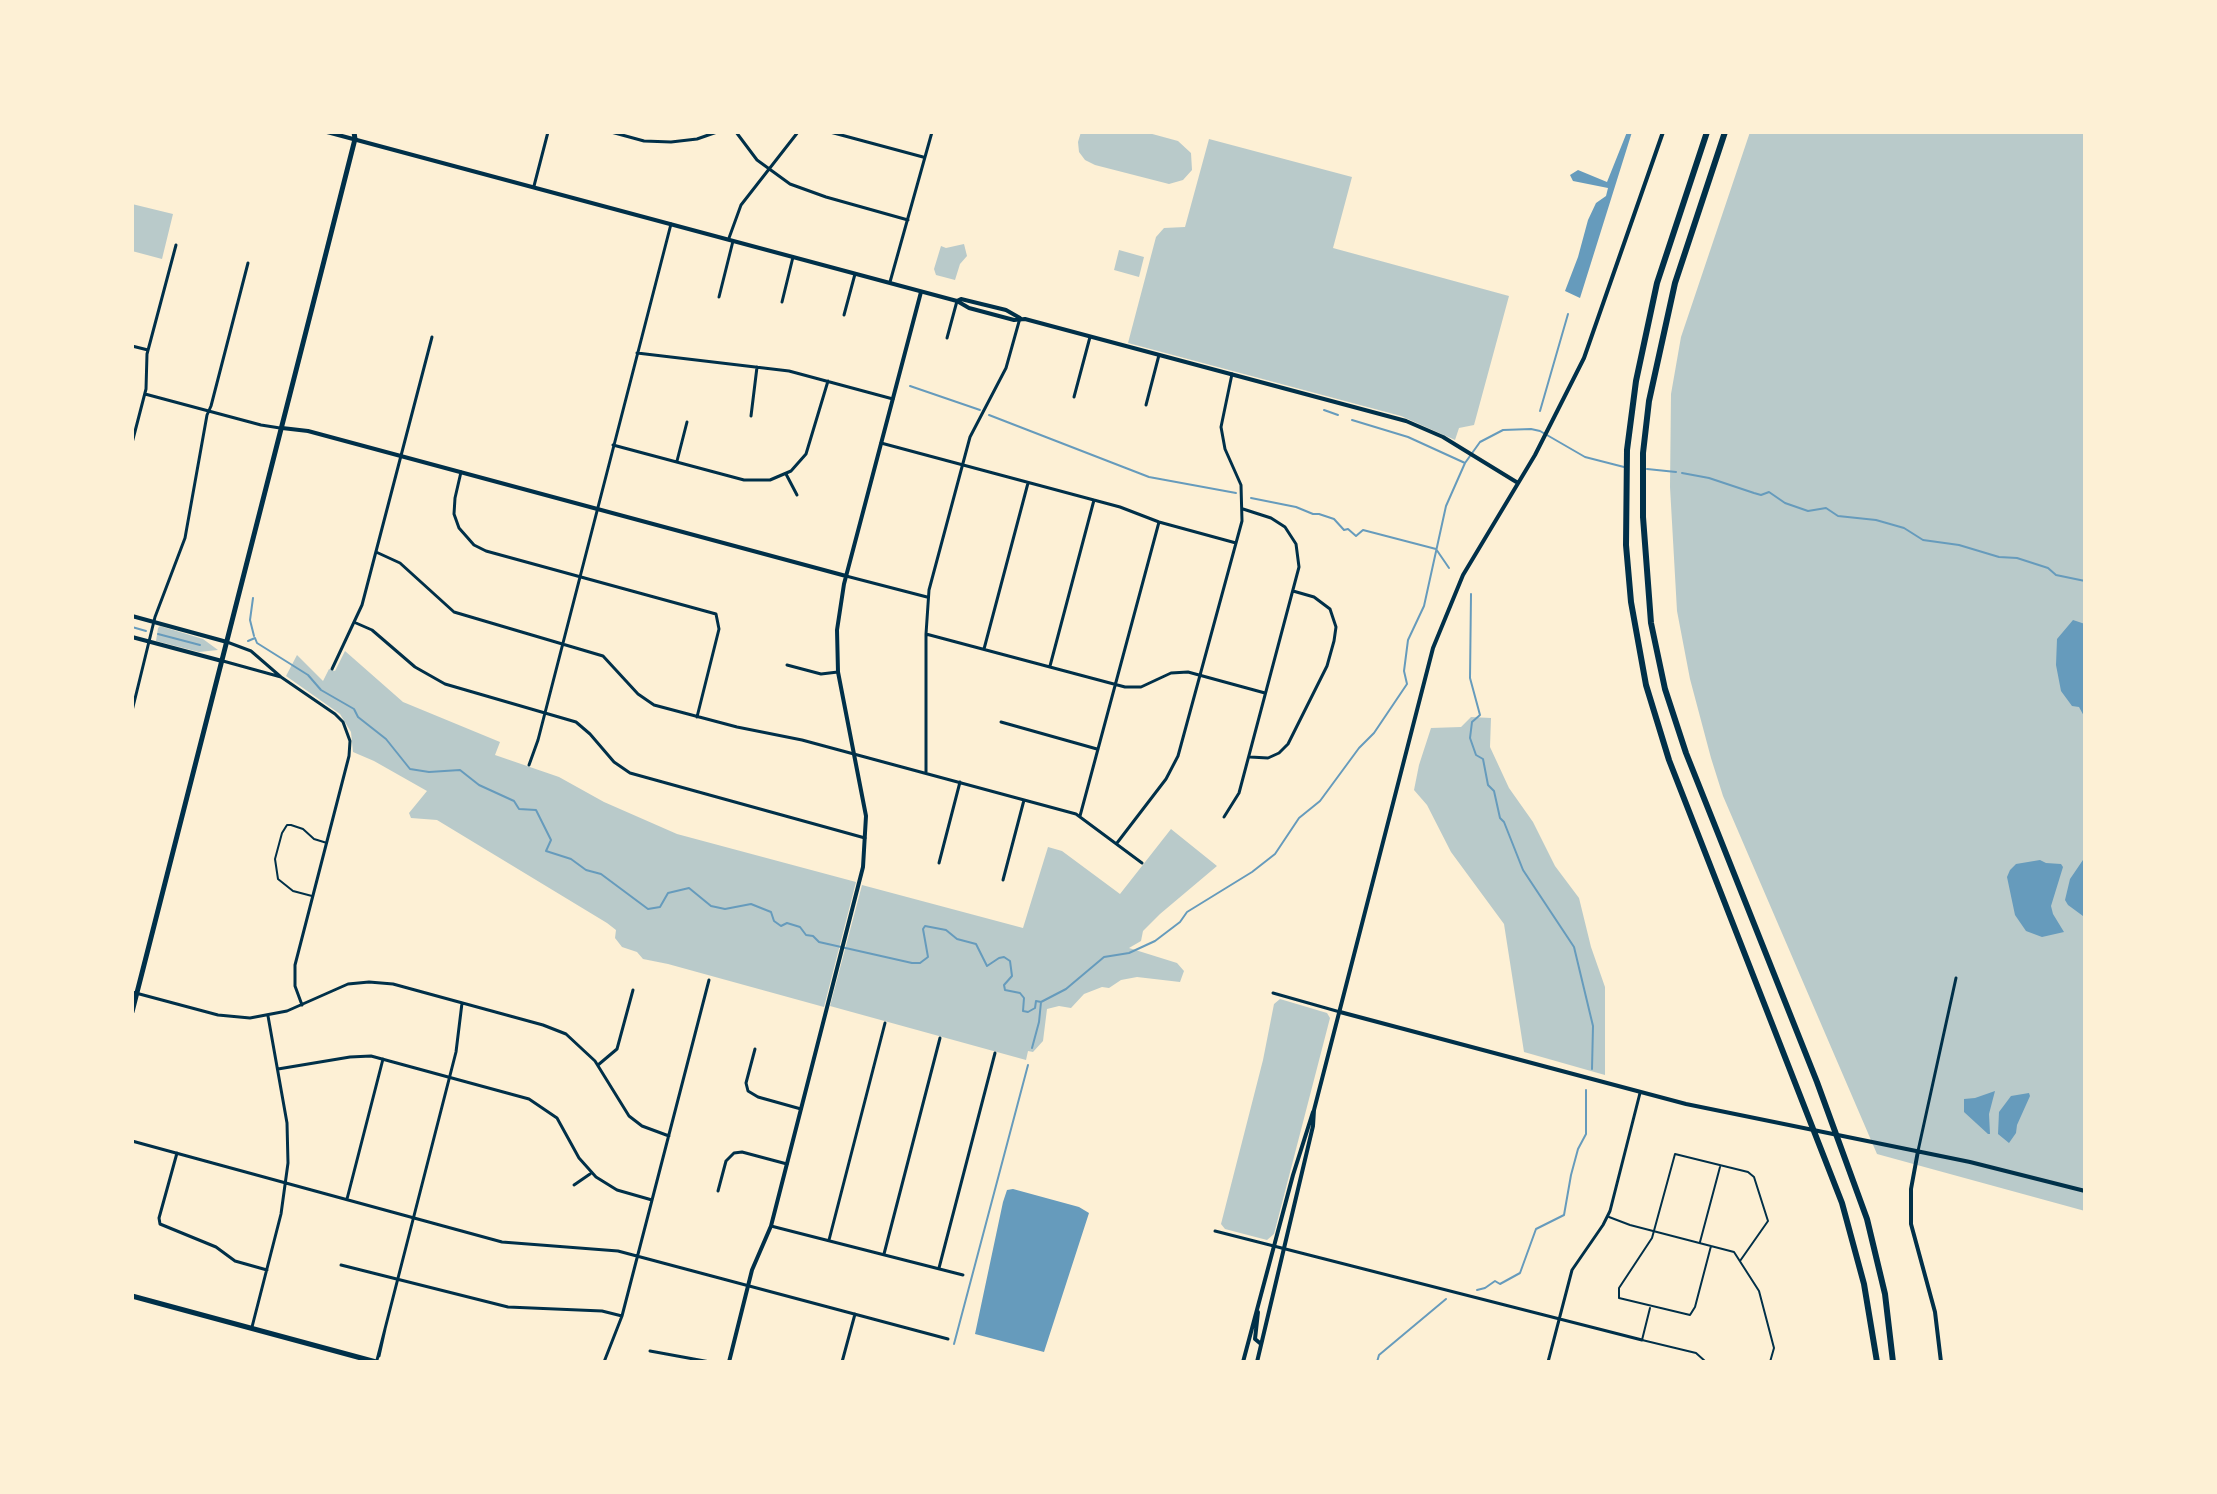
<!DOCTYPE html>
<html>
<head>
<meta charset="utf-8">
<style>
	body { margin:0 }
	#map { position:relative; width:2217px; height:1494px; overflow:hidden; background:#fdf0d5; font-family:Cabin,sans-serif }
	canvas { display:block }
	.frame { position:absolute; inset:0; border:134px solid #fdf0d5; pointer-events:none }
</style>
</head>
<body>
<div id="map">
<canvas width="2217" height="1494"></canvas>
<div class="frame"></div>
</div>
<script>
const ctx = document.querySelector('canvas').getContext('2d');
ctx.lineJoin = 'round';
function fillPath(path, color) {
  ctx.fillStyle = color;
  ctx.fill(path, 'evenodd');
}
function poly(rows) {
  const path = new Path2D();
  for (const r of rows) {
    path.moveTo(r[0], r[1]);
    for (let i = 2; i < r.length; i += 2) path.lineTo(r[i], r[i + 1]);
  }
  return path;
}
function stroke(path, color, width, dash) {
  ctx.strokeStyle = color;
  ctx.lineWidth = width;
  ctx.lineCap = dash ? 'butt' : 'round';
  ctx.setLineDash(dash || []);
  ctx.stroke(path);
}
fillPath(poly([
	[1081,132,1145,132,1178,141,1191,153,1192,170,1183,180,1169,184,1095,165,1085,160,1079,152,1078,142],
	[1750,132,2085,132,2085,1211,1877,1154,1723,796,1711,758,1690,679,1677,611,1670,487,1671,394,1681,337],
	[1209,139,1352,177,1333,248,1509,296,1474,425,1459,428,1455,440,1401,416,1128,343,1156,237,1164,228,1185,227],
	[132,204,173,214,162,259,132,251],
	[964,244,967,256,960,264,955,280,936,275,934,269,941,246,946,248],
	[1119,250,1144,257,1139,277,1114,270],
	[160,626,203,639,218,650,199,652,156,641,158,628],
	[345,651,403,702,500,742,495,755,559,777,604,802,677,834,856,882,824,1007,668,964,643,959,637,952,622,947,615,938,616,930,607,923,437,820,411,818,409,813,427,791,374,761,353,752,351,732,340,714,286,676,297,655,323,681,329,669,335,671],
	[1471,717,1491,718,1490,747,1509,788,1533,822,1555,866,1579,898,1591,947,1605,987,1605,1075,1524,1052,1504,924,1451,852,1427,805,1414,790,1419,765,1431,728,1461,727],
	[1171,829,1217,866,1160,914,1143,931,1141,941,1129,948,1177,963,1184,971,1180,982,1137,977,1121,980,1109,988,1102,987,1084,994,1071,1008,1059,1006,1047,1009,1043,1041,1033,1052,1028,1051,1026,1060,830,1006,862,885,1023,928,1048,847,1062,851,1120,894],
	[1280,999,1327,1013,1330,1018,1274,1234,1267,1240,1225,1229,1221,1224,1263,1060,1274,1004]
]), '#b9caca');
fillPath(poly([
	[1627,132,1632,132,1580,298,1565,291,1578,257,1588,220,1596,203,1606,196,1608,188,1573,181,1570,175,1578,170,1607,182],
	[2073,620,2085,624,2085,718,2079,707,2072,706,2061,691,2056,665,2057,639],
	[2085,857,2085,916,2083,916,2068,905,2065,900,2070,879],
	[2040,860,2046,863,2061,864,2063,867,2051,906,2053,914,2064,932,2042,937,2026,931,2015,915,2007,877,2010,870,2016,864],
	[1995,1091,1989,1114,1990,1134,1988,1134,1964,1112,1964,1099,1975,1098],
	[2029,1093,2030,1096,2017,1125,2016,1133,2009,1143,1998,1134,1999,1112,2011,1096],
	[1013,1189,1079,1207,1089,1213,1044,1352,975,1334,1003,1202,1007,1190]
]), '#669bbc');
stroke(poly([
	[910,386,980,410],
	[1324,410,1338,415],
	[1540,411,1568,314],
	[989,415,1149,477,1236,493],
	[1352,420,1408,437,1465,463],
	[1647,469,1676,472],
	[1682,473,1709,478,1754,493,1761,495,1769,492,1785,503,1808,511,1826,508,1838,516,1876,520,1904,528,1923,540,1959,545,1999,557,2017,558,2048,568,2056,575,2085,581],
	[1251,498,1296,507,1313,514,1319,514,1334,519,1344,530,1348,529,1356,536,1363,530,1436,549,1449,568],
	[1471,594,1470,678,1480,715,1472,722,1470,738,1476,755,1483,759,1488,785,1494,791,1500,818,1504,822,1523,870,1574,947,1593,1026,1592,1069],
	[253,598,250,620,254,636],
	[132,627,146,631],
	[158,634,200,645],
	[248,641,255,638,257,643,308,675,321,690,354,709,358,717,386,739,410,769,429,772,460,770,479,785,514,801,519,809,536,810,551,840,546,851,571,859,586,870,601,874,648,909,660,907,668,893,689,888,711,906,725,909,751,904,771,912,774,921,781,926,787,923,800,927,806,935,813,936,819,942,912,963,920,963,928,957,923,929,925,926,946,930,957,939,976,944,987,966,999,958,1004,957,1010,961,1012,976,1004,985,1005,990,1020,993,1024,998,1023,1011,1028,1012,1035,1008,1036,1001,1041,1002,1066,989,1104,957,1129,953,1155,941,1180,922,1187,912,1252,872,1275,854,1299,818,1320,801,1359,748,1374,733,1407,684,1404,671,1408,640,1424,606,1446,506,1465,463,1480,442,1503,430,1531,429,1540,431,1585,457,1624,467],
	[1032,1048,1039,1022,1041,1002],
	[1477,1290,1485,1288,1495,1281,1500,1284,1520,1273,1536,1229,1564,1215,1571,1175,1578,1149,1586,1134,1586,1090],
	[954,1344,1028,1065],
	[1377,1362,1379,1355,1446,1299]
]), '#669bbc', 2);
stroke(poly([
	[312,896,293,891,278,879,275,859,282,833,287,825,291,825,303,829,314,839,327,843],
	[1609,1217,1630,1225,1734,1252,1759,1291,1774,1348,1770,1362],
	[1700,1242,1720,1167],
	[1711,1246,1695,1307,1690,1315,1619,1298,1619,1288,1652,1238,1675,1154,1748,1172,1754,1177,1768,1221,1740,1261],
	[1650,1308,1642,1340,1696,1353,1706,1362]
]), '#003049', 2);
stroke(poly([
	[611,132,644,141,671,142,697,139,717,132],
	[736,132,757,160,790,184,826,197,908,220],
	[830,132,923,157],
	[534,186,548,132],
	[729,238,741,205,798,132],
	[890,282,932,132],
	[719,297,733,241],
	[782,302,793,257],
	[844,315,855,274],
	[947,338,957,301],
	[132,346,148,350],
	[637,353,789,371,893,399],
	[145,394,261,425,280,428],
	[1074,397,1090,337],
	[1146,405,1159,355],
	[751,416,757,367],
	[132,443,146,389,147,354,176,245],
	[881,443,1120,507,1159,522,1236,543],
	[613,445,744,480,770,480,791,471,806,454,828,381],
	[677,461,687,422],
	[461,472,455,498,454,514,459,528,474,545,486,551,716,614,719,629,697,717],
	[786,474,797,495],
	[376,552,400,563,454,612,603,656,638,694,654,705,737,727,802,740,1076,814,1142,863],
	[846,576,927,597],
	[356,623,372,630,415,667,445,684,576,722,590,734,614,762,630,773,865,838],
	[926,634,1125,687,1141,687,1171,673,1188,672,1265,693],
	[227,642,251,651,281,677,335,714,343,722,350,741,349,756,295,965,295,986,302,1005],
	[984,649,1028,483],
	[223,661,281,677],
	[787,665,821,674,838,672],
	[1050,666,1094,500],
	[332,669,362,605,432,337],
	[132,711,155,617,185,538,207,415,211,406,248,263],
	[1001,722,1097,749],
	[1250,757,1268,758,1279,753,1288,744,1327,666,1334,641,1336,627,1330,609,1314,597,1293,591],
	[529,765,538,740,671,224],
	[926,773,926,634,929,590,970,437,1006,368,1020,318],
	[1080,816,1159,522],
	[1224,817,1239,793,1299,567,1296,544,1285,527,1271,518,1243,509],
	[1117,843,1166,779,1178,756,1242,521,1241,485,1225,449,1221,427,1232,374],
	[939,863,960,782],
	[1003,880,1024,800],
	[132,992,218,1015,250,1018,287,1011,348,984,369,982,393,984,543,1025,566,1034,595,1061,629,1116,642,1126,669,1136],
	[1273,993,1340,1012],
	[755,1049,746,1083,748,1091,758,1097,801,1109],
	[598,1065,617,1049,633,990],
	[278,1069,350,1057,371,1056,529,1099,557,1118,579,1158,596,1177,617,1190,652,1200],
	[132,1141,502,1242,618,1251,948,1339],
	[1918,1151,1956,978],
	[177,1153,159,1218,160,1224,216,1247,235,1261,267,1270],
	[574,1185,590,1174],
	[718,1191,726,1161,734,1153,742,1152,787,1164],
	[347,1199,383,1059],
	[771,1226,963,1275],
	[1215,1231,1642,1340],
	[829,1240,885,1023],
	[884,1254,940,1038],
	[341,1265,508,1307,602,1311,622,1316],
	[939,1268,995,1053],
	[252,1327,281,1214,288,1163,287,1123,268,1016],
	[650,1351,710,1362],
	[379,1356,385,1329],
	[377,1360,456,1052,462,1003],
	[604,1362,622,1316,709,980],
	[842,1362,855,1314],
	[1548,1362,1572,1270,1603,1225,1610,1211,1640,1093]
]), '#003049', 3);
stroke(poly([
	[282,428,308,431,846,576],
	[132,616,227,642],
	[132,637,222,661],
	[1340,1012,1686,1104,1970,1162,2085,1191],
	[1918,1151,1911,1189,1911,1224,1935,1312,1941,1362],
	[729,1362,752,1270,771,1226,863,867,866,816,838,672,837,630,844,584,921,292]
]), '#003049', 4);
stroke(poly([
	[327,132,957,301,969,308,1014,320,1025,319,1406,421,1443,437,1518,483],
	[957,301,961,299,1006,310,1020,318],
	[1258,1312,1255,1339,1261,1344],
	[1243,1362,1293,1175,1313,1112],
	[1257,1362,1313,1126,1314,1110,1433,648,1463,575,1535,455,1584,358,1663,132]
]), '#003049', 4);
stroke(poly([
	[132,1012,324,261,355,139,354,132]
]), '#003049', 5);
stroke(poly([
	[132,1296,376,1362]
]), '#003049', 5);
stroke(poly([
	[1707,132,1657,283,1636,381,1627,450,1626,545,1631,602,1646,685,1669,760,1842,1203,1864,1284,1877,1362],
	[1725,132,1675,283,1649,401,1643,453,1643,517,1651,623,1665,689,1686,753,1817,1082,1867,1219,1885,1294,1893,1362]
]), '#003049', 6);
</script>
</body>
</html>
